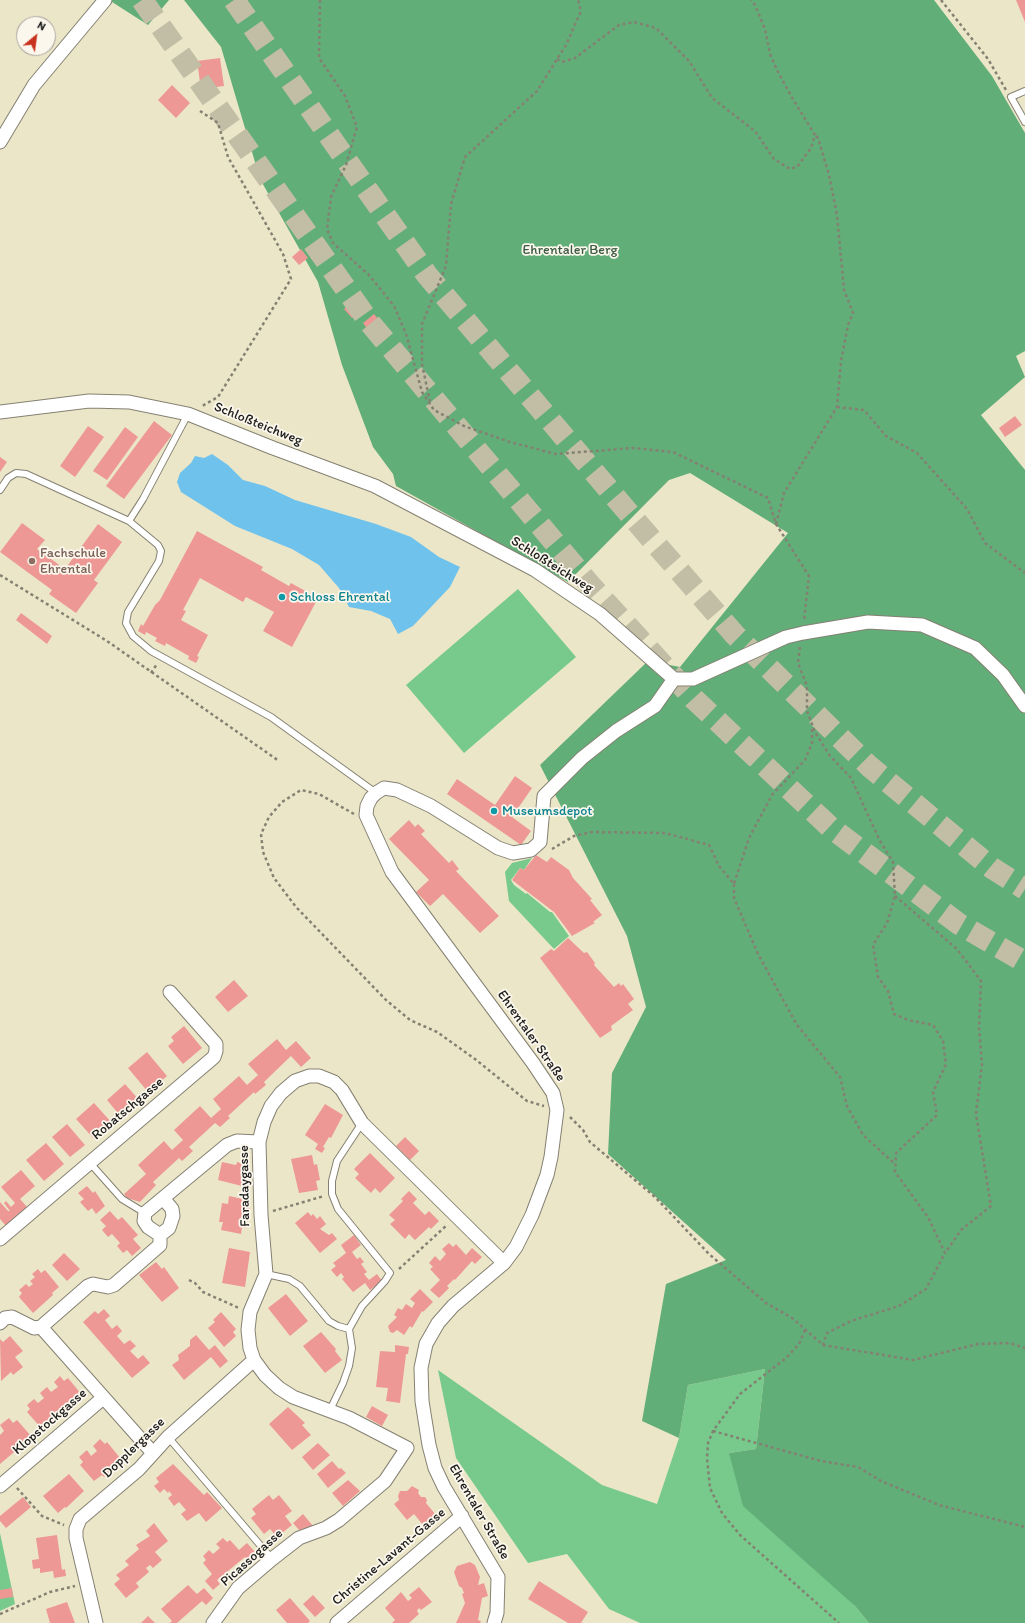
<!DOCTYPE html>
<html>
<head>
<meta charset="utf-8">
<style>
	body { margin:0 }
	#map { position:relative; width:1025px; height:1623px; overflow:hidden; background:#ece6c9; font-family:Itim,sans-serif }
	canvas { display:block }
	.north { position:absolute; left:16px; top:16px; width:40px; height:40px; box-sizing:border-box; background:#fbf7ec; border:1px solid #a29f99; border-radius:50%; rotate:29deg; font-size:11px; font-weight:700; line-height:16px; text-align:center; color:#1c1c1c }
	.north::after { content:''; display:block; margin:auto; width:14px; height:18px; background:#c8321e; clip-path:polygon(50% 0,100% 100%,50% 72%,0 100%) }
</style>
</head>
<body>
<div id="map">
<canvas width="1025" height="1623"></canvas>
<div class="north">N</div>
</div>
<script>
const ctx = document.querySelector('canvas').getContext('2d');
ctx.lineJoin = 'round';
function fillPath(path, color) {
  ctx.fillStyle = color;
  ctx.fill(path, 'evenodd');
}
function poly(rows) {
  const path = new Path2D();
  for (const r of rows) {
    path.moveTo(r[0], r[1]);
    for (let i = 2; i < r.length; i += 2) path.lineTo(r[i], r[i + 1]);
  }
  return path;
}
function stroke(path, color, width, dash) {
  ctx.strokeStyle = color;
  ctx.lineWidth = width;
  ctx.lineCap = dash ? 'butt' : 'round';
  ctx.setLineDash(dash || []);
  ctx.stroke(path);
}
function label(font, color, halo, rows, align = 'center') {
  ctx.font = font + ' Itim,sans-serif';
  ctx.lineWidth = 3.5;
  ctx.setLineDash([]);
  ctx.textBaseline = 'middle';
  ctx.strokeStyle = halo;
  ctx.fillStyle = color;
  for (const [text, x, y, turn = 0] of rows) {
    ctx.save();
    ctx.translate(x, y);
    ctx.rotate((+turn || 0) * Math.PI / 180);
    ctx.textAlign = isNaN(turn) ? turn : align;
    if (halo) ctx.strokeText(text, 0, 0);
    ctx.fillText(text, 0, 0);
    ctx.restore();
  }
}
fillPath(poly([
	[518,589,576,657,464,753,406,685],
	[532,858,524,870,520,868,511,880,514,885,526,894,527,893,550,912,552,912,569,936,554,949,509,901,505,872,512,863],
	[765,1369,756,1449,729,1453,869,1623,640,1623,609,1609,567,1554,528,1563,456,1458,438,1370,602,1485,657,1504,679,1438,688,1385],
	[0,1533,15,1604,0,1611]
]), '#77ca8c');
fillPath(poly([
	[109,0,169,0,148,25],
	[184,0,934,0,992,76,1025,133,1025,351,1016,356,1025,377,981,415,1025,470,1025,1623,869,1623,855,1606,743,1506,729,1453,756,1449,765,1369,688,1385,679,1438,642,1421,666,1284,726,1260,608,1154,612,1073,646,1007,627,936,540,765,648,661,680,667,788,533,690,473,669,480,568,582,396,486,393,474,373,447,342,365,318,282,260,179,221,47]
]), '#61ae78');
fillPath(poly([
	[212,454,228,465,243,480,265,486,295,500,376,524,411,537,439,557,460,567,450,587,413,626,398,634,390,619,371,611,349,607,339,588,319,565,292,549,235,526,181,492,177,482,180,473,191,463,195,456,204,458]
]), '#6fc2eb');
fillPath(poly([
	[1016,0,1025,0,1025,22],
	[220,58,224,86,201,89,197,61],
	[172,85,190,103,176,118,158,100],
	[301,249,308,258,299,265,292,257],
	[350,304,357,313,352,318,344,309],
	[374,314,384,326,375,333,371,328,368,330,363,323],
	[1015,416,1022,425,1005,437,999,428],
	[154,421,172,435,124,499,106,486],
	[88,426,104,437,75,477,60,466],
	[125,427,138,437,107,480,93,471],
	[0,457,7,462,0,472],
	[22,523,45,540,37,549,65,569,98,524,122,542,94,580,98,583,76,613,49,594,52,590,0,552],
	[197,531,263,567,261,570,289,586,291,583,318,598,292,647,263,631,274,612,246,597,243,602,200,578,183,610,186,611,181,620,208,635,197,656,199,657,196,663,188,659,189,656,166,643,165,646,155,641,157,638,146,632,145,635,138,631,141,624,143,626,155,605,160,600],
	[21,613,52,636,47,644,16,620],
	[515,776,532,788,512,817,531,831,521,845,447,794,457,779,495,805],
	[409,820,415,827,418,824,425,831,421,834,449,863,452,860,459,869,456,871,499,916,480,933,443,894,430,906,416,892,429,880,389,839],
	[536,855,547,862,551,857,569,870,573,878,592,899,590,900,602,915,593,922,595,923,572,936,554,912,512,880,520,868,524,870],
	[568,938,584,953,587,952,595,963,594,965,614,987,619,983,621,986,623,984,634,999,628,1004,633,1010,611,1026,612,1030,600,1038,540,958,551,949,554,951],
	[234,980,248,996,228,1012,215,997],
	[184,1026,202,1048,183,1064,168,1046,174,1041,171,1037],
	[277,1039,286,1050,296,1041,311,1058,301,1067,291,1056,264,1082,266,1085,255,1094,254,1092,228,1116,230,1118,220,1127,215,1123,189,1147,193,1151,182,1161,179,1158,153,1182,156,1185,140,1202,127,1198,124,1194,146,1174,138,1165,164,1141,172,1150,183,1140,174,1130,200,1106,211,1118,221,1109,213,1099,239,1076,247,1085,258,1075,248,1064],
	[147,1052,167,1076,148,1092,128,1068],
	[125,1084,140,1101,121,1117,107,1100],
	[94,1103,112,1123,94,1139,76,1119],
	[325,1104,343,1115,331,1138,329,1137,323,1147,325,1148,322,1153,315,1149,318,1144,305,1135],
	[67,1124,85,1145,70,1157,52,1137],
	[405,1137,419,1151,410,1160,396,1146],
	[46,1143,64,1164,44,1181,26,1160],
	[370,1153,395,1178,380,1193,375,1188,371,1193,355,1178,359,1174,354,1169],
	[312,1155,314,1165,317,1164,320,1180,316,1181,318,1190,299,1193,291,1159],
	[222,1162,236,1165,237,1162,243,1164,242,1167,248,1169,246,1187,218,1180],
	[21,1170,35,1186,20,1199,27,1207,6,1226,0,1219,0,1202,8,1211,10,1211,4,1203,6,1201,11,1207,15,1203,1,1187],
	[87,1186,93,1193,95,1191,105,1206,96,1214,92,1208,88,1211,80,1202,84,1199,78,1193],
	[409,1191,417,1199,413,1203,425,1215,429,1211,439,1221,431,1229,429,1227,415,1240,409,1234,405,1239,390,1224,395,1220,389,1215,403,1201,401,1199],
	[229,1196,247,1200,246,1207,250,1208,246,1228,242,1227,241,1234,221,1230,223,1222,219,1222,222,1203,228,1204],
	[110,1211,118,1220,122,1217,138,1235,133,1239,141,1248,132,1256,127,1250,123,1253,117,1246,120,1243,112,1234,108,1237,102,1230,106,1226,100,1220],
	[308,1212,311,1216,313,1214,317,1219,320,1216,326,1224,320,1229,329,1235,332,1233,337,1239,320,1253,295,1223],
	[354,1235,361,1245,352,1252,357,1259,360,1257,364,1262,361,1264,367,1272,364,1274,369,1280,377,1274,382,1281,370,1290,365,1283,353,1292,342,1279,344,1277,341,1273,337,1277,331,1270,336,1266,333,1263,346,1253,341,1245],
	[449,1243,453,1247,456,1244,466,1255,472,1248,482,1257,475,1264,472,1261,455,1280,454,1279,447,1286,449,1288,439,1298,430,1290,440,1280,430,1269,433,1267,429,1263,435,1256,440,1261,446,1254,442,1249],
	[229,1248,250,1252,245,1287,222,1283],
	[64,1253,80,1269,67,1281,52,1265],
	[156,1262,162,1269,164,1267,179,1288,162,1302,139,1275],
	[38,1269,41,1273,45,1270,59,1287,52,1293,53,1295,33,1313,19,1297,22,1293,19,1290,26,1284,29,1287,33,1284,30,1281,35,1277,32,1274],
	[420,1289,433,1302,423,1312,422,1311,412,1328,410,1326,404,1335,397,1330,393,1333,390,1332,388,1326,397,1317,394,1315,398,1308,402,1310,406,1304,412,1308,415,1303,410,1299],
	[286,1294,308,1321,290,1336,268,1308],
	[104,1309,110,1316,105,1320,112,1329,117,1325,122,1331,117,1336,124,1344,130,1340,136,1346,130,1351,138,1359,143,1355,150,1363,132,1378,83,1322,95,1311,98,1314],
	[221,1312,236,1329,233,1332,236,1336,224,1347,208,1328,215,1322,213,1320],
	[321,1332,336,1349,335,1351,342,1360,325,1373,303,1346],
	[196,1335,209,1350,215,1345,228,1361,220,1368,211,1357,184,1380,172,1365,179,1360,178,1355,190,1346,190,1340],
	[10,1336,23,1351,15,1357,23,1367,13,1375,11,1372,1,1381,0,1339,3,1342],
	[395,1345,409,1347,408,1354,406,1354,400,1403,386,1401,388,1388,376,1387,380,1351,395,1352],
	[60,1376,64,1381,68,1378,82,1395,65,1412,64,1410,56,1417,58,1419,52,1423,51,1421,42,1429,27,1412,30,1409,27,1405,34,1399,38,1403,44,1398,40,1393,47,1387,51,1392,58,1387,54,1382],
	[372,1406,388,1415,382,1426,366,1417],
	[288,1407,305,1423,302,1425,311,1435,292,1450,269,1424],
	[9,1418,13,1423,17,1420,32,1437,0,1464,0,1435,4,1431,0,1425],
	[100,1439,105,1444,107,1442,121,1459,113,1466,114,1468,104,1477,102,1475,94,1481,80,1465,83,1462,79,1457,87,1450,91,1456,97,1451,93,1446],
	[318,1443,330,1455,313,1470,302,1457],
	[332,1461,339,1469,341,1468,346,1473,328,1488,317,1474],
	[173,1464,204,1495,207,1492,222,1508,206,1522,199,1513,187,1521,181,1514,186,1510,179,1502,174,1506,168,1498,172,1495,169,1491,168,1493,164,1489,160,1493,154,1486,159,1482,156,1478],
	[69,1474,84,1491,66,1508,65,1507,58,1513,43,1496],
	[348,1480,360,1491,343,1506,332,1493],
	[412,1486,419,1490,418,1493,421,1497,425,1497,427,1500,426,1503,436,1515,424,1526,414,1514,407,1520,394,1504,399,1500,398,1496,400,1491,407,1491],
	[269,1495,273,1500,279,1495,292,1511,285,1516,292,1525,277,1537,270,1529,264,1534,251,1518,256,1514,252,1509],
	[23,1497,31,1507,6,1528,0,1521,0,1516],
	[303,1514,313,1526,299,1530,293,1523],
	[154,1523,168,1541,155,1552,162,1560,153,1568,150,1565,146,1568,149,1572,136,1583,139,1587,126,1598,114,1584,120,1579,116,1575,129,1565,125,1561,139,1549,136,1545,150,1536,146,1531],
	[57,1535,62,1570,65,1569,66,1576,54,1578,53,1571,40,1573,40,1568,33,1569,32,1560,39,1559,36,1538],
	[223,1538,227,1542,230,1540,239,1550,247,1543,256,1553,247,1560,245,1557,217,1580,220,1584,213,1590,205,1581,212,1574,203,1563,206,1560,203,1556,209,1550,213,1554,220,1548,216,1544],
	[470,1562,475,1565,480,1577,478,1585,484,1583,488,1596,482,1598,478,1620,481,1621,480,1623,456,1623,465,1603,462,1594,464,1593,462,1588,459,1586,454,1572,457,1566],
	[539,1581,588,1612,581,1623,568,1623,528,1599],
	[188,1585,197,1594,204,1588,213,1598,206,1605,202,1601,177,1623,170,1623,172,1621,161,1609],
	[419,1587,432,1602,421,1610,419,1608,417,1611,419,1614,409,1623,392,1623,395,1620,385,1608,401,1592,408,1601,412,1598,409,1595],
	[12,1588,13,1597,0,1599,0,1590],
	[313,1595,325,1608,315,1617,303,1604],
	[290,1598,310,1621,308,1623,287,1623,276,1610],
	[67,1602,75,1623,50,1623,46,1609],
	[148,1616,155,1623,141,1623]
]), '#ed9895');
stroke(poly([
	[142,0,370,323,592,587,694,699,830,827,959,924,1025,962],
	[234,0,427,275,627,511,735,635,869,766,992,868,1025,889]
]), '#c2bea6', 22, [22, 11]);
const service = poly([
	[1025,91,1011,97,1025,122],
	[0,490,8,478,16,473,26,474,129,521,158,545,161,551,159,561,128,612,126,623,133,636,151,651,271,717,376,793],
	[129,521,143,499,188,414],
	[90,1163,122,1199,145,1213],
	[266,1274,289,1279,300,1286,329,1321,338,1326,349,1329,362,1306,385,1281,390,1273,338,1209,332,1194,332,1181,337,1161,362,1123],
	[330,1410,343,1383,349,1366,352,1348,349,1329],
	[168,1437,272,1559]
]);
const minor = poly([
	[0,142,34,85,105,0],
	[0,412,89,401,129,402,188,414,273,448,375,486,535,570,600,614,674,679,693,679,786,637,803,633,868,622,922,625,975,648,1003,675,1025,706],
	[160,1235,148,1227,144,1221,145,1213,227,1145,237,1141,259,1142],
	[160,1235,169,1228,173,1216,172,1209,163,1198],
	[0,1239,214,1057,216,1051,216,1044,170,992],
	[0,1323,5,1318,12,1317,34,1328,41,1327,88,1286,93,1284,108,1287,114,1285,160,1245,160,1235],
	[41,1327,152,1452],
	[407,1448,349,1418,293,1397,279,1388,265,1375,254,1360,250,1348,248,1330,250,1312,266,1274,261,1215,259,1142,264,1122,271,1106,281,1093,295,1081,309,1076,319,1076,334,1082,342,1090,362,1123,504,1263],
	[0,1486,103,1398],
	[96,1623,76,1538,76,1529,80,1519,139,1469,168,1437,254,1360],
	[213,1623,238,1588,272,1559,299,1538,326,1528,339,1520,385,1481,407,1448],
	[337,1623,462,1516],
	[494,1623,497,1613,498,1577,444,1487,435,1468,429,1445,422,1401,421,1368,426,1344,438,1323,453,1306,504,1263,516,1247,532,1215,547,1175,551,1157,557,1110,553,1093,533,1063,392,872,366,815,367,806,371,798,376,793,384,788,397,790,431,806,498,848,513,853,531,850,540,842,544,796,582,758,616,731,655,706,674,679]
]);
stroke(service, '#848172', 8);
stroke(minor, '#848172', 15);
stroke(poly([
	[320,0,319,58,345,96,357,127,346,165,331,197,327,229,333,243,369,275,394,306,406,334,422,392,434,410,464,426,510,442,556,454,633,448,673,452,768,498,776,524,809,576,804,620],
	[941,0,988,59,1006,90],
	[557,59,562,62,575,58,619,25,634,22,656,28,689,61,712,98,755,131,774,159,790,169,797,167,811,148,815,135,794,101,778,72,770,54,765,29,755,5,751,0],
	[200,111,218,123,228,157,283,254,291,279,218,397,202,406],
	[430,402,422,364,422,324,446,266,451,204,465,157,537,91,566,45,581,11,578,0],
	[837,407,864,410,886,436,917,453,967,509,985,543,1025,573],
	[776,524,784,493,837,407,841,361,848,325,853,313,844,290,837,215,829,175,818,138,815,135],
	[0,575,107,641,279,761],
	[800,647,798,663,807,686,807,711,815,732,830,756,851,778,880,841,893,862,895,896,887,923,873,945,878,977,888,991,894,1014,908,1020,933,1025,943,1041,946,1064,933,1092,937,1115,896,1153,895,1172,928,1217,945,1253,926,1289,899,1306,851,1321,827,1333,823,1345],
	[151,673,157,664],
	[354,814,319,794,301,790,282,802,269,817,261,834,263,852,274,878,296,907,386,1000,410,1020,437,1032,475,1059,527,1101,544,1106],
	[552,849,574,836,592,832,665,833,709,845,719,866,734,884,749,838,772,795,805,760,812,743,812,727],
	[734,884,734,898,758,954,797,1025,840,1077,847,1106,863,1135,895,1164],
	[895,896,957,949,981,981,979,1028,982,1064,976,1114,991,1206,961,1230,945,1253],
	[570,1117,583,1130,590,1142,655,1197,709,1254,766,1303,792,1318,823,1345,913,1360,978,1344,1010,1343,1025,1348],
	[273,1211,324,1196],
	[399,1269,447,1225],
	[189,1280,195,1283,203,1292,239,1308],
	[805,1330,799,1344,786,1358,740,1394,713,1431,708,1443,707,1458,710,1488,722,1513,740,1535,839,1623],
	[713,1431,821,1461,858,1467,881,1481,939,1505,1025,1527],
	[17,1488,42,1516,64,1525],
	[0,1614,50,1592,75,1586]
]), '#848172', 2.5, [3, 3]);
stroke(service, '#fff', 6);
stroke(minor, '#fff', 13);
for (const [x, y, r, color] of [
	[32,561,4,"#8d6e63"],
	[282,597,4,"#0f9aa8"],
	[494,811,4,"#0f9aa8"]
]) {
  const dot = new Path2D();
  dot.arc(x, y, r, 0, 2 * Math.PI);
  ctx.fillStyle = color;
  ctx.fill(dot);
  stroke(dot, '#fbf7ec', 1.5);
}
label('14px', '#3c5943', '#fbf7ec', [
	["Ehrentaler Berg",570,250]
]);
label('14px', '#1c1c1c', '#fbf7ec', [
	["Schloßteichweg",258,424,22],
	["Schloßteichweg",552,565,32],
	["Ehrentaler Straße",531,1036,55],
	["Robatschgasse",128,1109,-40],
	["Faradaygasse",245,1186,-91],
	["Klopstockgasse",50,1422,-41],
	["Dopplergasse",134,1448,-44],
	["Ehrentaler Straße",479,1512,60],
	["Christine-Lavant-Gasse",389,1557,-40],
	["Picassogasse",252,1558,-42]
]);
label('14px', '#785e54', '#fbf7ec', [
	["Fachschule",40,553],
	["Ehrental",40,569]
], 'left');
label('14px', '#0d838f', '#fbf7ec', [
	["Schloss Ehrental",290,597],
	["Museumsdepot",502,811]
], 'left');
</script>
</body>
</html>
